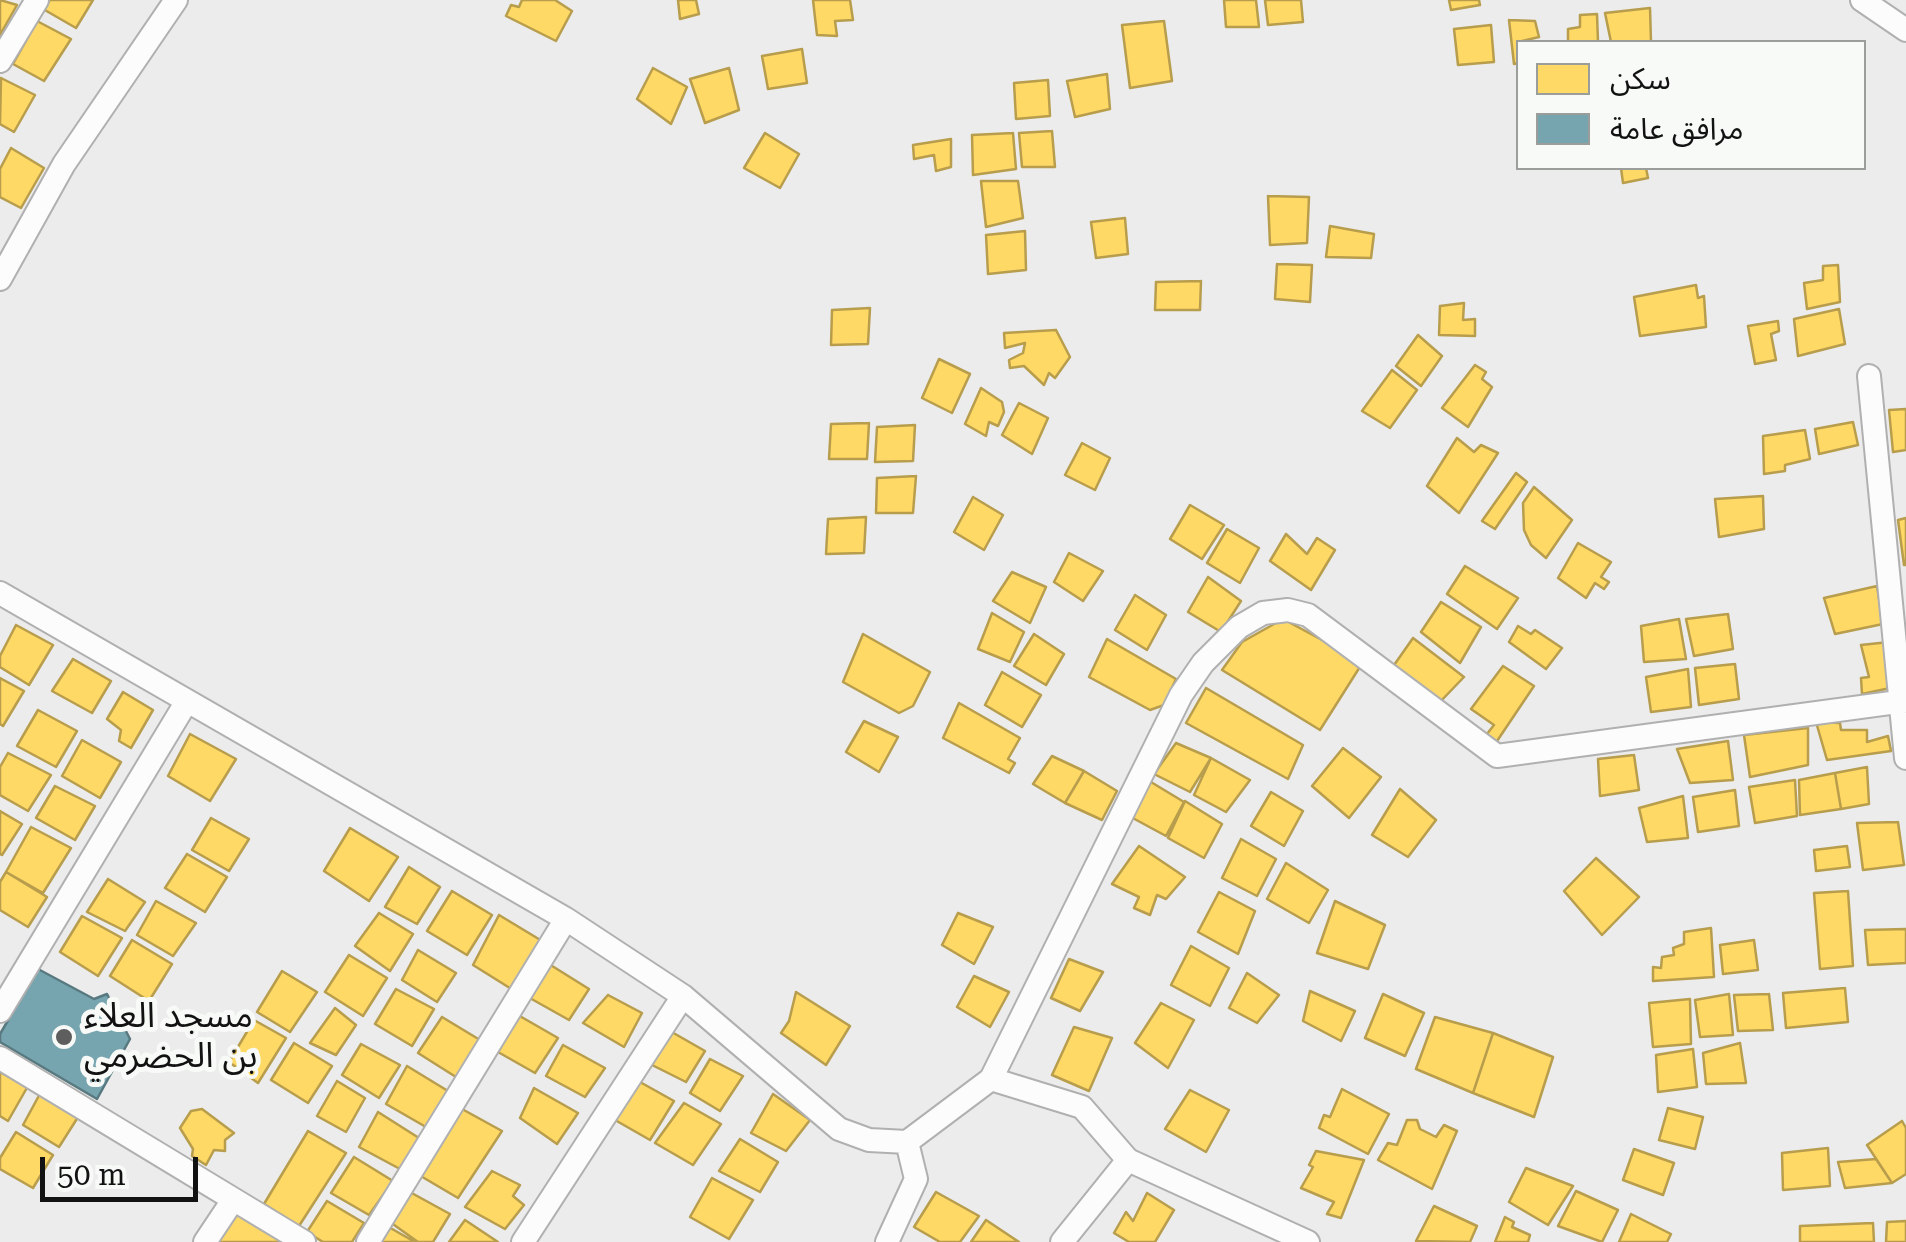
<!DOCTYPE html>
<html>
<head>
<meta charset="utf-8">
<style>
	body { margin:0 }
	#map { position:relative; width:1906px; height:1242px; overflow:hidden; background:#ebeceb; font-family:"Roboto Serif","Noto Sans Arabic",serif }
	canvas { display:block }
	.legend { position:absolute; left:1516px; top:40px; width:350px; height:130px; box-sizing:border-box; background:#f7faf7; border:2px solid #9b9d9b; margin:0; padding:12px 18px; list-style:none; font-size:30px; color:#111211 }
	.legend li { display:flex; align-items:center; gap:20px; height:50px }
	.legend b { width:50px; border:2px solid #9b9d9b }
	.scale { position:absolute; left:40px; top:1157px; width:158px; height:45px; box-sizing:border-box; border:5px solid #111211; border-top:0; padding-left:12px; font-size:30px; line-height:35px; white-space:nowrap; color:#111211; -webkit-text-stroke:8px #f7faf7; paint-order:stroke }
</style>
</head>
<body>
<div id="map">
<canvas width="1906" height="1242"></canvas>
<ul class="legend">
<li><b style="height:28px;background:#ffd966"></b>سكن</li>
<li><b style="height:28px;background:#76a5af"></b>مرافق عامة</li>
</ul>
<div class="scale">50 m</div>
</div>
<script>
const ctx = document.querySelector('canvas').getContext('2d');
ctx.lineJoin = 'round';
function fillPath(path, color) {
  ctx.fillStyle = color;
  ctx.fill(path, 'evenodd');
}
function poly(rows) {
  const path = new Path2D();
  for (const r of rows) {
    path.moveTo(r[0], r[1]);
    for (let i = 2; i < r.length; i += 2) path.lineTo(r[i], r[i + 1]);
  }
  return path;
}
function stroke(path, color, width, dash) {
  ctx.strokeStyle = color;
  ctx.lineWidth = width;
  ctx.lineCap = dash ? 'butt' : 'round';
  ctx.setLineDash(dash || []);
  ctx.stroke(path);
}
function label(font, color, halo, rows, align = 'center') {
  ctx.font = font + ' "Roboto Serif","Noto Sans Arabic",serif';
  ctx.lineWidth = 10;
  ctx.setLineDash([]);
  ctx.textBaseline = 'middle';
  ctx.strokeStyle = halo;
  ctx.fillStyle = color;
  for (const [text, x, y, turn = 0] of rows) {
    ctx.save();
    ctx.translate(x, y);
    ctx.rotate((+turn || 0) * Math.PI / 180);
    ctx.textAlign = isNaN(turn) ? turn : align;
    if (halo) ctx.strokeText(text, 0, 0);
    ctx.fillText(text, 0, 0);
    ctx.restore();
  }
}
const homes = poly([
	[0,0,17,5,0,35,0,0],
	[50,0,93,0,76,28,43,9,50,0],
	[522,0,555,0,572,11,556,41,506,16,511,5,519,7,522,0],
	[678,0,696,0,699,14,680,19,678,0],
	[813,0,850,0,853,20,835,21,837,36,817,35,813,0],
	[1224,0,1256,0,1259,27,1226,27,1224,0],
	[1265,0,1301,0,1303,22,1268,25,1265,0],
	[1449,0,1479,0,1480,5,1451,10,1449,0],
	[1650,8,1651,42,1611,42,1605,13,1650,8],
	[1597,14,1598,42,1568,42,1568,29,1580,27,1580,15,1597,14],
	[1509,20,1535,21,1539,37,1518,42,1518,63,1514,64,1509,20],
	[37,21,71,39,44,81,13,64,37,21],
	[1164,21,1172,81,1130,88,1122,25,1164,21],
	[1491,25,1494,62,1458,65,1454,29,1491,25],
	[802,49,807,83,768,89,762,56,802,49],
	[653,68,687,87,671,124,637,99,653,68],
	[729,68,739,110,705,123,690,79,729,68],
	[1107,74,1110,109,1075,117,1067,81,1107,74],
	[1,78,35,95,14,132,0,124,1,78],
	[1048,80,1050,116,1016,119,1014,83,1048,80],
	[1052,131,1055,167,1022,167,1019,133,1052,131],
	[765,133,799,154,780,188,744,168,765,133],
	[1013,133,1016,169,973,175,972,135,1013,133],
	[951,139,951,167,936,171,934,155,914,159,913,145,951,139],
	[11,148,44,168,21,208,0,197,0,169,11,148],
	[1621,168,1646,168,1648,178,1623,183,1621,168],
	[981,181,1018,181,1023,218,986,227,981,181],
	[1268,196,1309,197,1307,243,1270,245,1268,196],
	[1125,218,1128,254,1096,258,1091,222,1125,218],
	[1330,226,1374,234,1371,258,1326,257,1330,226],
	[1025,231,1026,270,988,274,986,235,1025,231],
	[1277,264,1312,265,1310,302,1275,299,1277,264],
	[1838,265,1840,302,1807,309,1804,283,1823,280,1823,266,1838,265],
	[1201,281,1200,310,1155,310,1156,282,1201,281],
	[1696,285,1698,298,1704,296,1706,327,1640,336,1634,297,1696,285],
	[1464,303,1463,320,1475,319,1475,336,1439,335,1440,306,1464,303],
	[870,308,868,344,831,345,832,310,870,308],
	[1839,309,1845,344,1798,356,1794,319,1839,309],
	[1778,321,1779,331,1771,334,1776,360,1755,364,1748,326,1778,321],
	[1056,330,1070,357,1055,378,1049,373,1044,385,1024,366,1010,368,1009,360,1023,353,1025,343,1005,348,1004,333,1056,330],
	[1418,335,1442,356,1421,386,1396,366,1418,335],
	[939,359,970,374,952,413,922,398,939,359],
	[1475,365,1486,372,1482,379,1492,387,1468,427,1442,408,1475,365],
	[1392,370,1417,390,1390,428,1362,411,1392,370],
	[981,388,1002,402,1004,412,998,426,989,422,986,436,965,424,981,388],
	[1019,403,1048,418,1032,454,1002,435,1019,403],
	[1906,409,1906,450,1893,452,1889,410,1906,409],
	[1853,422,1858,445,1819,454,1815,429,1853,422],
	[869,423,867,459,829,459,831,424,869,423],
	[915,425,913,461,875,462,877,427,915,425],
	[1805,430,1810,459,1785,465,1785,471,1764,474,1763,436,1805,430],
	[1457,438,1474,452,1481,445,1498,453,1459,513,1427,486,1457,438],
	[1082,443,1110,458,1095,490,1065,475,1082,443],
	[1516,473,1527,482,1495,529,1482,521,1516,473],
	[916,476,913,513,876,513,877,478,916,476],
	[1534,487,1572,520,1546,558,1531,545,1524,530,1523,503,1534,487],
	[1763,496,1764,529,1719,537,1715,499,1763,496],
	[973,497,1003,515,984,550,954,532,973,497],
	[1190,505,1224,525,1202,559,1170,539,1190,505],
	[866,517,864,553,826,554,828,519,866,517],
	[1906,518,1906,565,1904,565,1898,520,1906,518],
	[1227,529,1259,548,1240,583,1207,563,1227,529],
	[1286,534,1307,554,1317,538,1335,550,1311,590,1270,561,1286,534],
	[1578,543,1611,562,1601,577,1609,582,1604,589,1595,583,1586,598,1558,578,1578,543],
	[1069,553,1103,571,1083,601,1054,582,1069,553],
	[1465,566,1518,598,1497,629,1447,594,1465,566],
	[1012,572,1046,587,1030,623,993,601,1012,572],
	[1208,577,1241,601,1221,632,1188,612,1208,577],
	[1877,586,1883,624,1835,634,1824,598,1877,586],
	[1135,595,1166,615,1147,650,1115,630,1135,595],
	[1441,602,1481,627,1460,663,1421,632,1441,602],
	[992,613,1024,632,1010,662,978,649,992,613],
	[1728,614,1733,649,1694,656,1686,619,1728,614],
	[1283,619,1363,662,1320,730,1222,670,1242,642,1283,619],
	[1679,619,1686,659,1644,662,1641,626,1679,619],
	[16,625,53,645,29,685,0,667,0,656,16,625],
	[1518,626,1531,634,1535,630,1562,648,1546,669,1509,642,1518,626],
	[863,634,930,672,913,706,899,713,843,682,863,634],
	[1034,634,1064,654,1046,685,1014,666,1034,634],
	[1413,638,1464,677,1438,704,1392,668,1413,638],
	[1107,639,1176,679,1164,705,1150,710,1089,677,1107,639],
	[1889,642,1895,687,1862,694,1861,678,1869,677,1861,645,1889,642],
	[73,659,111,681,92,713,52,691,73,659],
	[1735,664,1739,699,1699,705,1695,668,1735,664],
	[1503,666,1534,686,1493,747,1483,739,1494,725,1471,709,1503,666],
	[1688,669,1691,707,1651,712,1646,677,1688,669],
	[1002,672,1041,695,1022,727,985,705,1002,672],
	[0,678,24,691,3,726,0,724,0,678],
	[1206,688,1303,745,1288,779,1186,723,1206,688],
	[123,692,153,710,131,748,119,741,121,730,107,719,123,692],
	[959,703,1020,738,1008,759,1015,763,1009,773,943,738,959,703],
	[38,710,77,731,56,767,17,746,38,710],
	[864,721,898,737,879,772,846,752,864,721],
	[1816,722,1840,723,1841,730,1867,730,1867,742,1888,736,1891,751,1827,760,1816,722],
	[1808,728,1808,765,1750,777,1744,735,1808,728],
	[190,734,236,759,210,801,168,776,190,734],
	[82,740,121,762,100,798,62,776,82,740],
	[1728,741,1733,780,1690,783,1677,749,1728,741],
	[1176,743,1211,758,1190,792,1154,774,1176,743],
	[1343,748,1381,777,1349,818,1312,786,1343,748],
	[8,753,51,775,28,811,0,795,0,767,8,753],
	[1634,755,1639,790,1600,796,1598,759,1634,755],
	[1052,756,1084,771,1065,803,1033,784,1052,756],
	[1211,758,1250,780,1226,812,1194,795,1211,758],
	[1867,767,1869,804,1841,809,1835,773,1867,767],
	[1084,771,1117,791,1102,820,1065,803,1084,771],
	[1835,773,1841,809,1800,815,1799,780,1835,773],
	[1146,779,1184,802,1166,836,1129,816,1146,779],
	[1795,780,1797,816,1755,823,1749,787,1795,780],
	[55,786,95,806,75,840,36,818,55,786],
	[1400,789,1436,820,1408,857,1372,835,1400,789],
	[1735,790,1739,826,1698,832,1693,797,1735,790],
	[1271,792,1303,811,1284,846,1251,826,1271,792],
	[1683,796,1688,838,1647,842,1639,808,1683,796],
	[1185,801,1222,824,1204,858,1168,838,1185,801],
	[0,811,22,824,2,855,0,854,0,811],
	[211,818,249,839,229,871,192,850,211,818],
	[1898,822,1904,865,1863,870,1857,823,1898,822],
	[31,827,71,848,43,893,6,872,31,827],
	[350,828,398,857,369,901,324,871,350,828],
	[1241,839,1276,859,1257,896,1222,878,1241,839],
	[1139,846,1185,877,1166,899,1157,895,1150,915,1134,908,1139,897,1112,884,1139,846],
	[1847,846,1850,867,1816,871,1814,850,1847,846],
	[187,854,227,877,205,912,165,888,187,854],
	[1596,858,1639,897,1602,935,1564,891,1596,858],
	[1286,863,1328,890,1309,923,1267,899,1286,863],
	[409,867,440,887,417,924,385,907,409,867],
	[6,872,47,897,28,927,0,910,0,882,6,872],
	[108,879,145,902,125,931,87,912,108,879],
	[452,891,492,915,467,955,427,931,452,891],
	[1848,891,1853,966,1820,969,1814,893,1848,891],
	[1219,892,1255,911,1238,954,1198,932,1219,892],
	[156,901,196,923,173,956,137,935,156,901],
	[1335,901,1385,925,1368,969,1317,953,1335,901],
	[379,913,413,934,390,971,355,946,379,913],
	[958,913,993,927,974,964,942,945,958,913],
	[499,915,542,941,513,990,473,965,499,915],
	[82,916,122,938,98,976,60,952,82,916],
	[1711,928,1714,977,1653,981,1653,967,1661,968,1662,957,1674,955,1673,948,1684,944,1684,932,1711,928],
	[1906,929,1906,963,1868,965,1865,930,1906,929],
	[132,940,172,964,149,1001,110,976,132,940],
	[1754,940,1758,970,1723,974,1720,945,1754,940],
	[1191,946,1229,968,1210,1006,1171,985,1191,946],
	[418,950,456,973,437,1002,402,980,418,950],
	[349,955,387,978,363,1016,325,992,349,955],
	[1069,959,1103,972,1080,1011,1051,998,1069,959],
	[549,964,589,989,569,1020,528,997,549,964],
	[282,971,317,992,290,1032,257,1012,282,971],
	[1247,973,1279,995,1257,1023,1229,1008,1247,973],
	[974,976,1009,992,990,1027,957,1007,974,976],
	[1845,988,1848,1022,1786,1028,1783,993,1845,988],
	[396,989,434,1009,412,1046,375,1024,396,989],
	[1310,991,1355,1011,1341,1041,1303,1021,1310,991],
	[796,992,850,1026,826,1065,781,1033,789,1021,796,992],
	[1383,994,1424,1013,1405,1056,1365,1038,1383,994],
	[1729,994,1733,1035,1700,1037,1695,1000,1729,994],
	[1769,994,1773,1030,1738,1031,1734,995,1769,994],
	[608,995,642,1013,624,1047,583,1023,608,995],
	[1690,999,1691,1044,1653,1047,1649,1003,1690,999],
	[1161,1003,1194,1020,1168,1068,1135,1043,1161,1003],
	[335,1008,356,1025,336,1055,310,1043,335,1008],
	[518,1015,558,1038,535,1073,498,1052,518,1015],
	[442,1017,480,1040,456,1077,418,1053,442,1017],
	[1435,1017,1493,1033,1473,1093,1416,1069,1435,1017],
	[254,1020,286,1038,258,1083,229,1062,254,1020],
	[1074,1027,1112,1038,1089,1091,1052,1075,1074,1027],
	[670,1031,705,1051,686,1082,650,1064,670,1031],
	[1493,1033,1553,1057,1534,1117,1473,1093,1493,1033],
	[294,1043,332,1066,308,1103,271,1080,294,1043],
	[1740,1043,1746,1083,1706,1084,1703,1053,1740,1043],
	[361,1044,400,1065,379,1098,342,1075,361,1044],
	[563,1045,605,1068,585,1097,546,1076,563,1045],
	[1693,1049,1697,1087,1658,1092,1656,1055,1693,1049],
	[710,1059,743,1076,720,1111,690,1093,710,1059],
	[407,1066,448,1091,426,1127,386,1104,407,1066],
	[0,1072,28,1086,8,1121,0,1116,0,1072],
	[631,1077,674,1101,650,1140,608,1116,631,1077],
	[337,1081,365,1098,346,1132,317,1116,337,1081],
	[534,1088,578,1113,557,1144,520,1118,534,1088],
	[1342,1089,1389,1114,1368,1154,1319,1128,1324,1115,1330,1117,1342,1089],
	[42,1090,80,1114,59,1147,23,1125,42,1090],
	[1190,1090,1229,1110,1206,1152,1165,1129,1190,1090],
	[773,1094,810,1120,786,1151,751,1133,773,1094],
	[684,1103,721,1124,693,1165,655,1143,684,1103],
	[1668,1108,1703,1117,1695,1149,1659,1140,1668,1108],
	[202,1109,234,1133,225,1140,225,1151,214,1150,206,1165,192,1156,193,1149,180,1128,191,1111,202,1109],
	[462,1109,502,1131,458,1198,419,1175,462,1109],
	[378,1112,419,1138,400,1169,359,1147,378,1112],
	[1407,1120,1417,1120,1420,1129,1436,1137,1444,1125,1457,1131,1432,1189,1378,1160,1388,1143,1397,1145,1407,1120],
	[1902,1121,1906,1128,1906,1174,1892,1183,1867,1145,1902,1121],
	[308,1131,346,1153,299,1226,264,1204,308,1131],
	[16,1132,53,1155,33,1188,0,1169,0,1158,16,1132],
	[740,1139,778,1162,760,1192,719,1171,740,1139],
	[1828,1148,1830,1186,1783,1190,1782,1153,1828,1148],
	[1634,1149,1674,1163,1663,1195,1623,1180,1634,1149],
	[1316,1151,1364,1160,1341,1218,1327,1214,1334,1202,1301,1188,1313,1167,1309,1165,1316,1151],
	[354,1157,393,1181,369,1215,331,1193,354,1157],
	[1876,1159,1892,1183,1845,1188,1838,1162,1876,1159],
	[1526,1168,1573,1186,1548,1225,1509,1202,1526,1168],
	[492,1171,520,1185,513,1196,524,1205,505,1229,465,1207,492,1171],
	[712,1178,753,1200,729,1239,690,1217,712,1178],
	[408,1191,450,1214,433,1242,418,1242,390,1222,408,1191],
	[1576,1191,1618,1210,1602,1242,1558,1226,1576,1191],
	[936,1192,979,1216,960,1242,940,1242,914,1227,936,1192],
	[1147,1193,1174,1210,1155,1242,1129,1242,1114,1233,1126,1212,1133,1221,1147,1193],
	[327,1201,364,1223,352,1242,323,1242,307,1232,327,1201],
	[1434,1206,1477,1226,1470,1242,1416,1241,1434,1206],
	[239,1212,291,1242,209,1242,239,1212],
	[1631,1214,1671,1234,1667,1242,1619,1242,1631,1214],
	[1505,1217,1514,1222,1512,1227,1530,1235,1528,1242,1495,1242,1505,1217],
	[465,1220,498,1242,449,1242,465,1220],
	[986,1220,1019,1242,971,1242,986,1220],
	[1906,1221,1906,1242,1886,1242,1887,1222,1906,1221],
	[1873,1223,1874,1242,1800,1242,1800,1226,1873,1223],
	[387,1226,415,1242,378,1242,387,1226]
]);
fillPath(homes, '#ffd966');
stroke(homes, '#b89d4c', 2.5);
const public = poly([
	[38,969,94,999,107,994,130,1039,97,1099,0,1042,0,1034,38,969]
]);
fillPath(public, '#76a5af');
stroke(public, '#587980', 2.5);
const minor = poly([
	[1862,0,1906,30],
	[0,61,37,0],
	[0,279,64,164,176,0],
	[1869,376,1906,758],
	[0,593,566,919,683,996,839,1129,869,1140,907,1142],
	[0,1011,187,701],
	[0,1058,304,1242],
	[991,1079,1181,695,1203,663,1239,627,1263,613,1288,610,1308,615,1497,756,1906,701],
	[205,1242,233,1200],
	[368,1242,566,919],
	[523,1242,683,996],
	[887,1242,916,1179,907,1142,991,1079,1082,1107,1128,1160],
	[1062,1242,1128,1160,1308,1242]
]);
stroke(minor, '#b0b0b0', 26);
stroke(minor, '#fcfcfc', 22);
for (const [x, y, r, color] of [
	[64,1037,10,"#5d5e5d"]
]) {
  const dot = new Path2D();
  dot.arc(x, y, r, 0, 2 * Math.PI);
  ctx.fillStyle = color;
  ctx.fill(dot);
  stroke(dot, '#f7faf7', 4);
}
label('35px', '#111211', '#f7faf7', [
	["مسجد العلاء",84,1017],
	["بن الحضرمي",84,1057]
], 'left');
</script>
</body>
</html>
